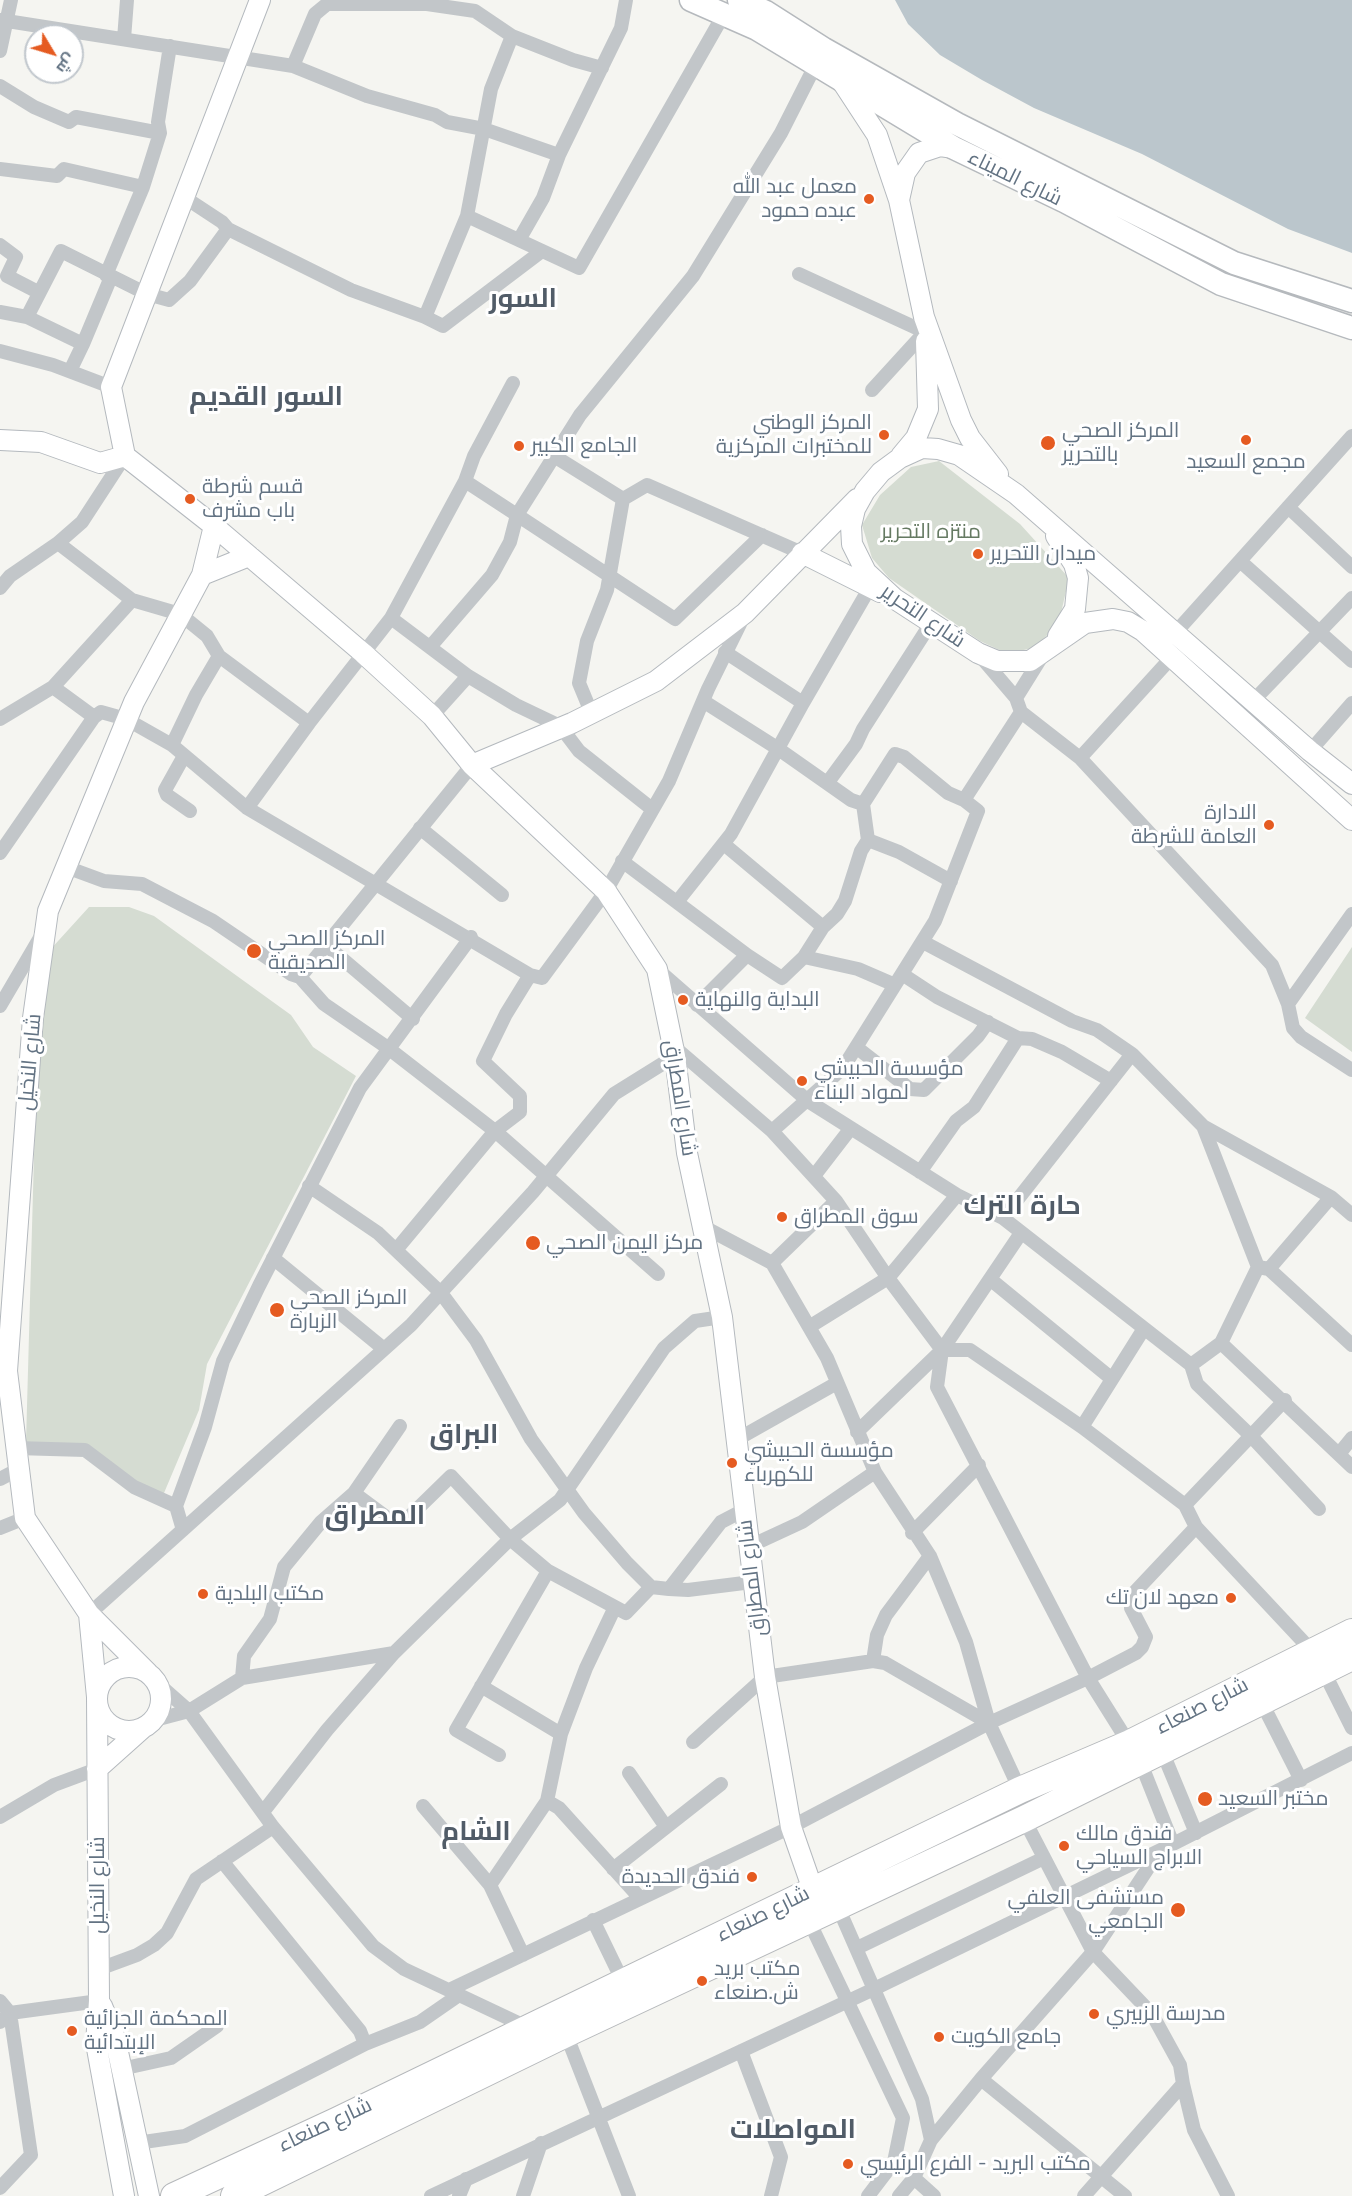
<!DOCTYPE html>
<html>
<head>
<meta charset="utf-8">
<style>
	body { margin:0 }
	#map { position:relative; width:1352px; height:2196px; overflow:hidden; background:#f5f5f1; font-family:Mulish,Cairo,sans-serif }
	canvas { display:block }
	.north { position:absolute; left:24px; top:24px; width:60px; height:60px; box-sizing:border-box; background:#fff; border:2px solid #c1c7cd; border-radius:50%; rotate:128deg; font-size:16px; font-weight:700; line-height:24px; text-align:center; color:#637383 }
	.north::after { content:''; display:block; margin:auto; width:21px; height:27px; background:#e55b21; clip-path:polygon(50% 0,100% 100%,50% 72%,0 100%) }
</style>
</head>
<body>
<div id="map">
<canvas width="1352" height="2196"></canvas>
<div class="north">ش</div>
</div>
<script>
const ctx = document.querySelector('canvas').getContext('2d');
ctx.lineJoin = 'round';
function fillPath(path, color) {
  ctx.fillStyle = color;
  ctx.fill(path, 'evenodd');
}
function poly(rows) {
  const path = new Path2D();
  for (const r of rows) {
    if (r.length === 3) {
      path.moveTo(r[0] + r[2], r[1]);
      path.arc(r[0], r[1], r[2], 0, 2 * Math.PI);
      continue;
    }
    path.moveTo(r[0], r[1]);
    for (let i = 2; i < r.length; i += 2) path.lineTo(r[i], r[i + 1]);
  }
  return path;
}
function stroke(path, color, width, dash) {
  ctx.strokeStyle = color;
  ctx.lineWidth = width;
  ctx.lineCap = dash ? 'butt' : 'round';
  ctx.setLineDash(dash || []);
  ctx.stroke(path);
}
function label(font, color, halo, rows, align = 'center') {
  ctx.font = font + ' Mulish,Cairo,sans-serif';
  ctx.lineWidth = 6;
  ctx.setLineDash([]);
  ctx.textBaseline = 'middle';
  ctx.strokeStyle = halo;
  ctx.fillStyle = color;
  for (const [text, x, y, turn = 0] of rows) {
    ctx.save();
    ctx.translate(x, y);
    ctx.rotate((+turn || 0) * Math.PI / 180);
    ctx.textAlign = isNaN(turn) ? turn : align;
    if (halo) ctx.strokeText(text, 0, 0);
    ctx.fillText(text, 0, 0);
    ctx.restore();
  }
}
fillPath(poly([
	[939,461,1020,524,1069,578,1061,613,1052,630,1035,648,1006,653,980,641,889,578,872,558,862,525,880,495,911,467],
	[89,907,129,907,154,916,291,1015,313,1047,356,1076,207,1364,199,1410,164,1493,145,1499,87,1452,26,1442,38,1013,49,951],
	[1352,947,1352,1052,1305,1018]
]), '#d5dcd2');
fillPath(poly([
	[895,0,1352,0,1352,253,1288,229,1142,154,1034,108,982,80,940,55,908,24]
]), '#bbc6cc');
const secondary = poly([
	[841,80,877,135,899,200,924,317,961,420,970,438,998,474],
	[899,200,905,173,919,153,940,146,954,148],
	[0,440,41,442,100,463,125,456,214,526,363,653,432,716,472,765,606,891,657,969,675,1056,687,1153,722,1317,765,1677,791,1827,813,1890],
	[125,456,111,387,260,0],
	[901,456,916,438,928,409,926,341],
	[1056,536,1074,564,1078,578,1075,609,1058,636],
	[802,553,880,592],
	[202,575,214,526],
	[472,765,572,723,656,681,745,613,857,499],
	[1352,784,1310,751,1016,494,959,455,938,449,922,448,900,458,881,472,865,491,855,509,851,526,852,544,866,572,895,599,978,653,997,661,1030,661,1085,623,1113,619,1128,622,1143,631,1352,820],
	[89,1614,97,1697,99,2001,96,2043,124,2196],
	[129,1699,32],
	[148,1673,89,1614,25,1518,7,1371,33,1018,48,911,134,702,202,575,249,556],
	[97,1769,144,1727],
	[102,2006,115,2038,149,2196]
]);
const primary = poly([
	[691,0,757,29,954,148,1064,201,1221,284,1352,328],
	[739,0,766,12,824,49,957,124,1234,263,1352,301]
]);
const highway = poly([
	[174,2196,336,2121,1020,1790,1130,1743,1352,1632],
	[234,2196,566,2034,1024,1819,1352,1657]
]);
stroke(secondary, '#b4b9be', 22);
stroke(primary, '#b5b9bd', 25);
stroke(highway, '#b5b8bb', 28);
stroke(poly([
	[0,20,293,66,367,96,435,115,447,122,484,129,559,155],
	[512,36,491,89,467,216,579,268,724,14],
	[124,39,127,0],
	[0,51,11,0],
	[293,66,315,14,327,4,427,4,475,11,512,36,573,60,602,68],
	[0,86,34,107,69,122,76,117,160,133],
	[0,169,57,176,64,169,143,187],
	[184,197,222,222,228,229,351,290,425,317],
	[467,216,425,317,443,326,542,251],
	[519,240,543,198,559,155,621,28,626,0],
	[0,245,16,257,7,276,38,292],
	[799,274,925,332,872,390],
	[106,275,143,187,160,133,158,122,170,46],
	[0,312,27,317,83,344,70,371],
	[27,317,61,251,147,294,169,300,190,281,228,229],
	[83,344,111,277],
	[0,351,53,365,111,387],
	[554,456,623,499],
	[465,481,517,515,580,415,693,276,781,133,816,64],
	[1288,507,1352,567],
	[58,543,132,600,180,614,207,636,219,656,309,723],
	[1240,561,1352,661],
	[0,588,10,576,58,543,82,522,125,456],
	[391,618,468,676,516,705,560,726,579,751,652,809],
	[1176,632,1352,436],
	[430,647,492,575,510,542,517,515,675,619,762,535],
	[725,652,803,703,873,582],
	[981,657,1016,698,1044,653],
	[53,687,94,717],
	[703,701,777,748,851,800,863,804],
	[1253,701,1352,598],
	[591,712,579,683,587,641,607,590,623,499,647,485,802,553],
	[1021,712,1080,758,1272,965,1288,1004,1293,1028,1301,1037,1352,1070],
	[432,716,468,676],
	[0,719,53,687,132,600],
	[172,745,196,695,219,656],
	[1310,751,1352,703],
	[184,756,165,790,167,795,190,811],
	[1080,758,1172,657],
	[828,782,856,744,863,729,931,623],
	[247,808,309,723,391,618,465,481,474,456,513,383],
	[420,828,502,895],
	[868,840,899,852,951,881],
	[725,845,823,927],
	[0,853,94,717,101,712,126,719,172,745,247,808,530,975,542,978,606,891,669,781,708,689,743,618],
	[622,861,747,955,782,978,804,957,858,969,895,985],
	[66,867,104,881,142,884,213,921,291,974,300,977,472,765],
	[677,902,731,834,803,703],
	[923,942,1072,1021,1097,1030,1132,1054,1203,1126,1331,1197,1352,1215],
	[326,945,413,1019],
	[804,957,823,927,837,914,845,901,861,851,868,840,863,804,895,754,904,757,948,793,964,800],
	[657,969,808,1101,957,1195,1003,1218,1191,1365,1221,1343,1352,1467],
	[902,974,937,997,1018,1038,1032,1039,1062,1052,1111,1081],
	[300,977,324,1004,388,1048,495,1131,658,1274],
	[1288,1004,1352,914],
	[697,1005,747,955],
	[0,1006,41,936],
	[672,1045,772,1131,836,1201,888,1278,942,1350,937,1387,1088,1678,1140,1761,1173,1844],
	[856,1047,910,1089,924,1090,978,1036,988,1022],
	[1203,1126,1258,1267,1269,1269,1352,1345],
	[772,1131,843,1068,935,921,978,811,964,800,1021,712,1016,698],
	[920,1172,956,1121,974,1107,1018,1038],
	[814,1176,851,1128],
	[309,1186,378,1233,441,1293,476,1340,531,1439,584,1513,627,1563,651,1587],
	[1003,1218,1132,1054],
	[704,1227,772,1263,827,1358,875,1472,930,1556,966,1642,989,1723,1020,1790],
	[396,1250,495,1131,520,1112,520,1096,483,1061,506,1014,530,975],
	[273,1258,384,1349],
	[772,1263,836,1201],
	[1269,1269,1331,1197],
	[990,1279,1112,1379],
	[809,1327,888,1278,957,1195],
	[1221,1343,1258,1267],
	[942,1350,970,1350,1082,1427,1185,1505,1196,1527,1312,1651],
	[1191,1365,1197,1384,1251,1436,1319,1509],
	[1082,1427,1143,1330],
	[857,1432,942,1350,1021,1233],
	[736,1440,837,1383],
	[16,1448,85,1450,134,1487,176,1506],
	[1339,1454,1352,1438],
	[0,1479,19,1469],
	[354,1493,389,1519,409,1517,451,1476,510,1539,548,1571,626,1613,651,1587,669,1589,721,1522,744,1510],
	[1185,1505,1285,1400],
	[0,1528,25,1518],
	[183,1530,176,1506,205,1427,223,1361,259,1286,360,1088,471,937],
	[912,1533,979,1465],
	[748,1547,802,1522,875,1472],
	[669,1589,688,1590,752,1582],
	[89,1614,411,1325,533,1192,614,1094,675,1056],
	[873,1661,877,1635,886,1615,930,1556],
	[1323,1670,1352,1728],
	[242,1678,244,1656,270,1619,284,1567,321,1522,354,1493,400,1426],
	[155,1681,189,1711,273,1827,373,1946,404,1969,529,2028],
	[481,1686,561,1734],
	[1261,1701,1301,1780],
	[151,1721,189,1711,242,1678,394,1653],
	[693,1742,765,1677,873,1661,885,1663,989,1723],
	[1160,1746,1196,1833],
	[499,1755,456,1730,548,1571],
	[629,1773,666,1827],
	[547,1801,559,1808,640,1898],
	[423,1806,490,1885,523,1955],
	[263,1812,327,1730,394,1653,510,1539,560,1500,664,1348,695,1321,722,1317],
	[0,1817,54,1785,97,1769],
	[1024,1819,1093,1952,1152,2014,1180,2065,1183,2084,1084,2196],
	[222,1861,360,2031,365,2044],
	[613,1869,721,1784],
	[490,1885,547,1801,561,1734,586,1668,615,1607],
	[838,1907,922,2099,931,2140,914,2178,899,2196],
	[593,1920,623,1982],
	[809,1921,903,2118,894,2162,868,2196],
	[857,1948,1044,1858],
	[99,1969,137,1955,154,1945,167,1933,196,1879,273,1827],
	[449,1990,791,1827,989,1723,1088,1678,1136,1653,1142,1647,1146,1637,1131,1608,1131,1596,1196,1527],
	[0,2001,10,2013,31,2155,0,2188],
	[0,2022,10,2013,99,2001],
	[566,2034,629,2196],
	[741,2051,781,2157,771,2196],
	[121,2069,171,2058,217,2026],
	[981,2079,1125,2196],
	[1183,2084,1194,2130,1228,2196],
	[931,2140,981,2079,1093,1952,1158,1853],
	[137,2143,185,2136,365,2044,420,2022,459,1995],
	[914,2178,934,2196],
	[431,2196,874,1989,1173,1844,1352,1753],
	[459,2196,466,2179],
	[523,2196,541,2143]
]), '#c2c6c9', 14);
stroke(secondary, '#fff', 20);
stroke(primary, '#fff', 22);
stroke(highway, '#fff', 26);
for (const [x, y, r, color] of [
	[869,199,6,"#e55b21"],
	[884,435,6,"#e55b21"],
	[1246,440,6,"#e55b21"],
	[1048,443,8,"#e55b21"],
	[519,446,6,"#e55b21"],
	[190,499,6,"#e55b21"],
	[978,554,6,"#e55b21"],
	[1269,825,6,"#e55b21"],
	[254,951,8,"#e55b21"],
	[683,1000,6,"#e55b21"],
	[802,1081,6,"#e55b21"],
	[782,1217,6,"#e55b21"],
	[533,1243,8,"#e55b21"],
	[277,1310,8,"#e55b21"],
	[732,1463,6,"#e55b21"],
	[203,1594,6,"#e55b21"],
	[1231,1598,6,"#e55b21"],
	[1205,1799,8,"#e55b21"],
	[1064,1846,6,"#e55b21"],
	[752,1877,6,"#e55b21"],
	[1178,1910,8,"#e55b21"],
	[702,1981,6,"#e55b21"],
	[1094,2014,6,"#e55b21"],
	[72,2031,6,"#e55b21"],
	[939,2037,6,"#e55b21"],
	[848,2164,6,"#e55b21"]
]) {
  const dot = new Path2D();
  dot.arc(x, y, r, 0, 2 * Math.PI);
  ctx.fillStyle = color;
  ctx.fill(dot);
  stroke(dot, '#fff', 2);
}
label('21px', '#637383', '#fff', [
	["شارع الميناء",1015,178,26],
	["شارع التحرير",923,616,34],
	["شارع النخيل",30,1062,-85],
	["شارع المطراق",680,1098,81],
	["شارع المطراق",752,1578,-97],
	["شارع صنعاء",1202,1706,-27],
	["شارع النخيل",98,1885,-90],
	["شارع صنعاء",763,1914,-26],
	["شارع صنعاء",325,2125,-25]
]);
label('21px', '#637383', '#fff', [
	["معمل عبد الله",857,187,"right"],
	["عبده حمود",857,211,"right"],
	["المركز الوطني",872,423,"right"],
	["للمختبرات المركزية",872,447,"right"],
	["المركز الصحي",1062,431],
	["بالتحرير",1062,455],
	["الجامع الكبير",531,446],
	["مجمع السعيد",1246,462,"center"],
	["قسم شرطة",202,487],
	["باب مشرف",202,511],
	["ميدان التحرير",990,554],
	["الادارة",1257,813,"right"],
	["العامة للشرطة",1257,837,"right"],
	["المركز الصحي",268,939],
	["الصديقية",268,963],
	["البداية والنهاية",695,1000],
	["مؤسسة الحبيشي",814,1069],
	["لمواد البناء",814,1093],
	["سوق المطراق",794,1217],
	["مركز اليمن الصحي",546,1243],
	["المركز الصحي",290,1298],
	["الزبارة",290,1322],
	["مؤسسة الحبيشي",744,1451],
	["للكهرباء",744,1475],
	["مكتب البلدية",215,1594],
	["معهد لان تك",1219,1598,"right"],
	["مختبر السعيد",1218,1799],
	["فندق مالك",1076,1834],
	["الابراج السياحي",1076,1858],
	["فندق الحديدة",740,1877,"right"],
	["مستشفى العلفي",1164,1898,"right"],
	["الجامعي",1164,1922,"right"],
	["مكتب بريد",714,1969],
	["ش.صنعاء",714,1993],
	["مدرسة الزبيري",1106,2014],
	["المحكمة الجزائية",84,2019],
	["الإبتدائية",84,2043],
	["جامع الكويت",951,2037],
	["مكتب البريد - الفرع الرئيسي",860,2164]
], 'left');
label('21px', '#657a62', '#fff', [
	["منتزه التحرير",931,532]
]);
label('bold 27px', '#515c68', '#fff', [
	["السور",523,299],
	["السور القديم",266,397],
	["حارة الترك",1022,1206],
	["البراق",464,1435],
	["المطراق",375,1516],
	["الشام",476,1832],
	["المواصلات",793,2130]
]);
</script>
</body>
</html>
